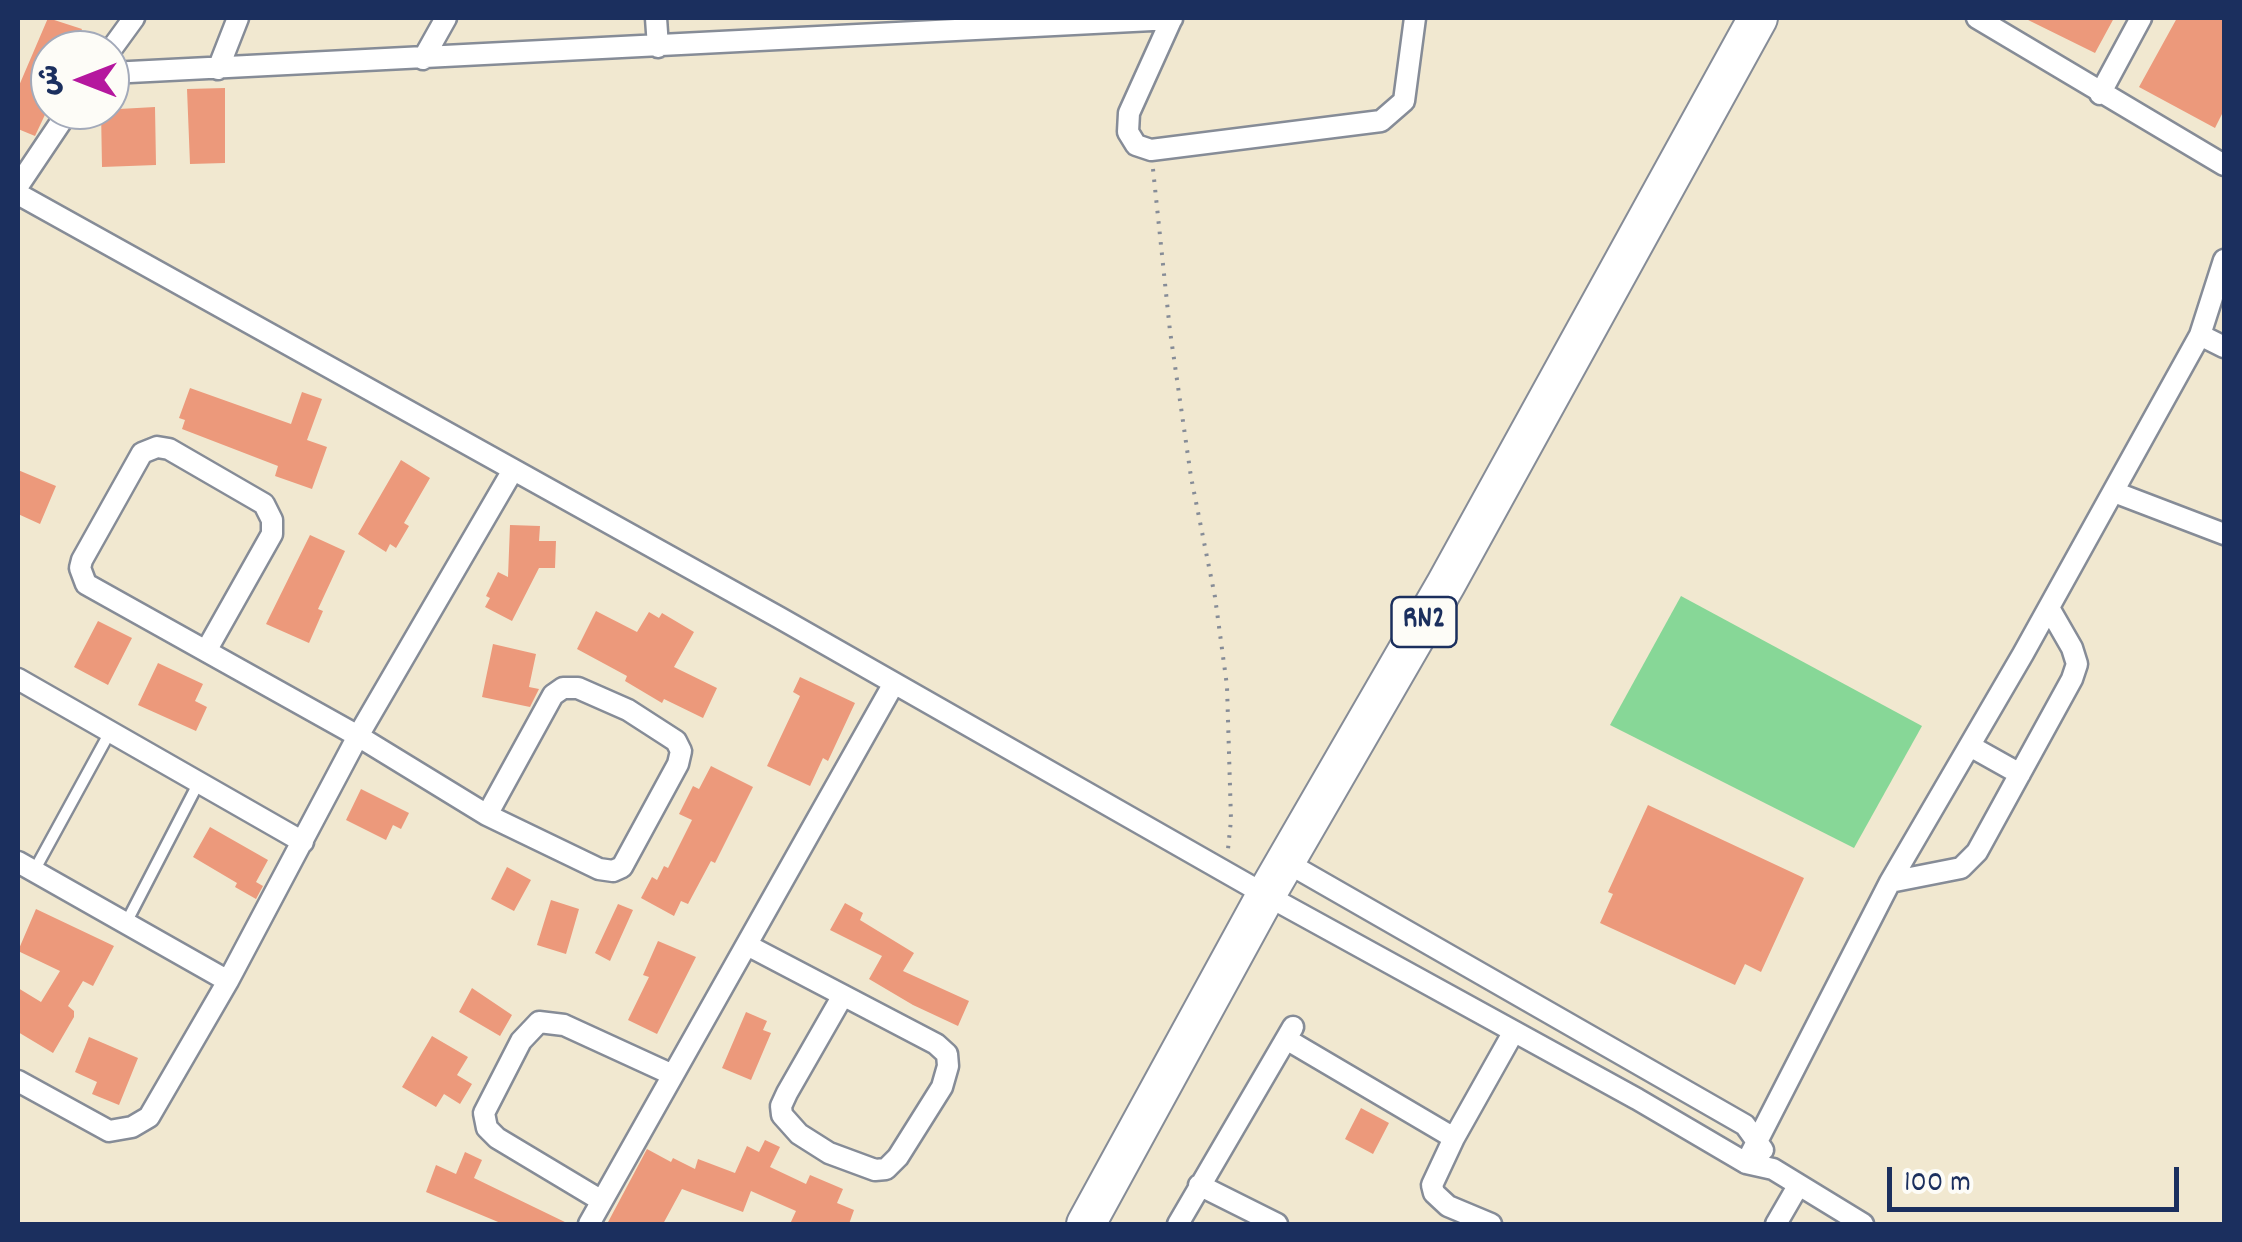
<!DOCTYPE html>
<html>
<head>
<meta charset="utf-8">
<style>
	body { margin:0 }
	#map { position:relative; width:2242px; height:1242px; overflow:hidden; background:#f1e8d0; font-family:Dekko,"Playpen Sans Arabic",sans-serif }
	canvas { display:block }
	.frame { position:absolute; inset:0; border:20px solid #1b2f5e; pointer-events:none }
	.north { position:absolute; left:30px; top:30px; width:100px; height:100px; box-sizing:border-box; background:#fdfcf7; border:2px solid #a3aaba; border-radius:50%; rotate:270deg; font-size:28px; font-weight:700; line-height:40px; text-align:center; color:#1b2f5e }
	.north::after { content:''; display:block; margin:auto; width:35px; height:45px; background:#b5179e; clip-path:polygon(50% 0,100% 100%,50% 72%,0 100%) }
	.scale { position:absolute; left:1887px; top:1167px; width:292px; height:45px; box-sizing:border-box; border:5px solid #1b2f5e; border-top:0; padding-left:12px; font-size:30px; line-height:35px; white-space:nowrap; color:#1b2f5e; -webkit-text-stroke:8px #fdfcf7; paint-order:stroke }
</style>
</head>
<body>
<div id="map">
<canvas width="2242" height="1242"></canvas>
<div class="frame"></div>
<div class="north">ش</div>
<div class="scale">100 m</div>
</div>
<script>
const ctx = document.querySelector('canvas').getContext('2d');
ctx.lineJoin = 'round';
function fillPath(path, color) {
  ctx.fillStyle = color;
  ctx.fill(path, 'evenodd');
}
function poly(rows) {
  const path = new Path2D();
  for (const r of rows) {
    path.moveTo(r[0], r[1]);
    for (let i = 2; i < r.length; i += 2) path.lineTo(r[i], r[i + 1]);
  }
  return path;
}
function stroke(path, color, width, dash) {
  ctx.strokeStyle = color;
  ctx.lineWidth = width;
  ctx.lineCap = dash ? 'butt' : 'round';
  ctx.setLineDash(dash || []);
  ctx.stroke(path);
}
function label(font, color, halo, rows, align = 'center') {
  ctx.font = font + ' Dekko,sans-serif';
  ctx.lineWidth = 9;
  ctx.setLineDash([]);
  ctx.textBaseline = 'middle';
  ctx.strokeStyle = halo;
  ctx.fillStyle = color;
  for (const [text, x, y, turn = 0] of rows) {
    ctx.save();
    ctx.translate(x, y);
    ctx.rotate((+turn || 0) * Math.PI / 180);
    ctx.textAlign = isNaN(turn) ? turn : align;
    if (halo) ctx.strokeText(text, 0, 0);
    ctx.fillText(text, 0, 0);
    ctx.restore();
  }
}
fillPath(poly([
	[1681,596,1922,726,1854,848,1610,725]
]), '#87d797');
fillPath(poly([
	[48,18,82,29,73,50,50,50,50,104,35,136,18,129,18,88],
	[2024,18,2114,18,2095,53],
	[2177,18,2224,18,2224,110,2215,128,2139,87],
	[225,88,225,163,190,164,187,89],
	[155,107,156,165,102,167,101,110],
	[190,388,291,424,302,392,322,399,307,440,327,447,312,489,275,476,278,466,182,429,185,420,179,418],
	[401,460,430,478,404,523,409,526,396,548,390,544,386,552,358,534],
	[18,470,56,486,40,524,18,514],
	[510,525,540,526,539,541,556,541,555,568,539,568,512,621,485,607,490,598,486,596,498,572,508,577],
	[310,535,345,551,318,609,323,611,309,643,266,624],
	[596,611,637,632,649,612,659,618,662,613,694,632,674,667,717,688,703,718,664,699,662,703,625,681,627,676,577,649],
	[98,621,132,638,108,685,74,667],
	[493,644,536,654,529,687,539,689,530,707,482,697],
	[158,663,203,684,195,701,207,707,196,731,138,705],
	[800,677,855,703,828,761,823,758,810,786,767,766,800,696,793,692],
	[711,766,753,787,715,863,711,861,688,904,681,901,674,916,641,898,652,877,657,880,664,866,668,868,692,820,679,814,693,786,699,789],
	[361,789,409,813,401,829,393,825,386,840,346,820],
	[1648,805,1804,878,1761,972,1745,964,1735,985,1600,923,1613,894,1608,892],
	[210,827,268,860,256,882,263,886,256,899,235,887,237,883,193,857],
	[507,867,531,880,514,911,491,899],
	[551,900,579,909,566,954,537,945],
	[845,903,863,913,860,920,914,953,903,971,969,1001,958,1026,913,1005,869,979,882,956,830,930],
	[618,904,633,910,610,961,595,953],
	[36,909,114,946,93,986,83,981,68,1006,74,1011,74,1017,53,1053,18,1032,18,988,41,1002,60,971,18,951],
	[658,941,696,957,657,1034,628,1020,649,977,643,975],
	[472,988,512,1015,500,1036,459,1012],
	[746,1012,767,1021,763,1030,771,1033,751,1080,722,1068],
	[432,1036,468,1057,457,1075,472,1084,460,1104,444,1094,436,1107,402,1087],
	[89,1037,138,1058,119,1105,92,1094,97,1082,75,1072],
	[1361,1108,1389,1123,1373,1154,1345,1139],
	[765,1140,780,1147,770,1167,806,1184,810,1175,843,1189,837,1203,854,1210,849,1224,790,1224,796,1211,751,1191,743,1212,682,1189,663,1224,607,1224,647,1149,671,1162,673,1158,695,1169,698,1159,735,1173,747,1146,759,1152],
	[465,1152,482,1160,474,1178,569,1224,503,1224,426,1192,436,1165,456,1174]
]), '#ec997b');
const lane = poly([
	[34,871,110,732],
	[126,923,199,782]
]);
const street = poly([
	[656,18,658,47],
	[1172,18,1129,113,1128,132,1136,145,1151,150,1381,121,1404,101,1415,18],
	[1977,18,2224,165],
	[110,51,134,18],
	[423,59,446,18],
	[218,69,238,18],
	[110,73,1172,19],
	[2100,94,2141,18],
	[18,186,69,110],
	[18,194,780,618,1266,895,1637,1099,1746,1163,1773,1169,1863,1224],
	[2200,335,2224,260],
	[2114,492,2224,534],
	[206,651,272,534,272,520,264,504,169,449,157,447,142,453,82,560,80,568,86,584,358,736,487,815,599,869,613,871,622,867,678,764,681,751,676,741,628,710,578,688,563,688,553,695,487,815],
	[18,679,303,842],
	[1970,746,2020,774],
	[18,862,228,981],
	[1286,862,1745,1125,1763,1150],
	[1890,882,1961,868,1977,852,2072,679,2077,664,2072,648,2049,608],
	[747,945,936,1044,947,1054,948,1066,942,1087,898,1157,886,1169,875,1170,829,1153,799,1134,782,1115,781,1106,787,1093,842,997],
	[1286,1039,1454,1138],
	[18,1081,109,1131,132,1127,149,1117,228,981,358,736,513,470],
	[1746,1163,1890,882,2023,654,2200,335,2224,347],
	[1199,1185,1277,1224],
	[602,1201,497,1138,487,1128,484,1113,521,1041,539,1022,564,1025,673,1075],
	[589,1224,893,685],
	[1178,1224,1293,1027],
	[1491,1224,1448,1206,1434,1193,1432,1185,1454,1138,1513,1033],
	[1776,1224,1798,1186]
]);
const highway = poly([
	[1086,1224,1266,895,1446,584,1758,18]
]);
stroke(lane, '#868c97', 15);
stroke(street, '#868c97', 25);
stroke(highway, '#868c97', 42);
stroke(poly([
	[1153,169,1170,331,1191,477,1215,597,1227,686,1231,820,1228,849]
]), '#868c97', 4, [2.5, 8]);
stroke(lane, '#fff', 10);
stroke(street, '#fff', 20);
stroke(highway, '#fff', 38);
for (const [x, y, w] of [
	[1424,622,65]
]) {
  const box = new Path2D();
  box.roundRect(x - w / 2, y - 25, w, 50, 8);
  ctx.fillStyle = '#fdfcf7';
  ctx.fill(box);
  stroke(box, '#1b2f5e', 2.5);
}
label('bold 30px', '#1b2f5e', null, [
	["RN2",1424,622]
]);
</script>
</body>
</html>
